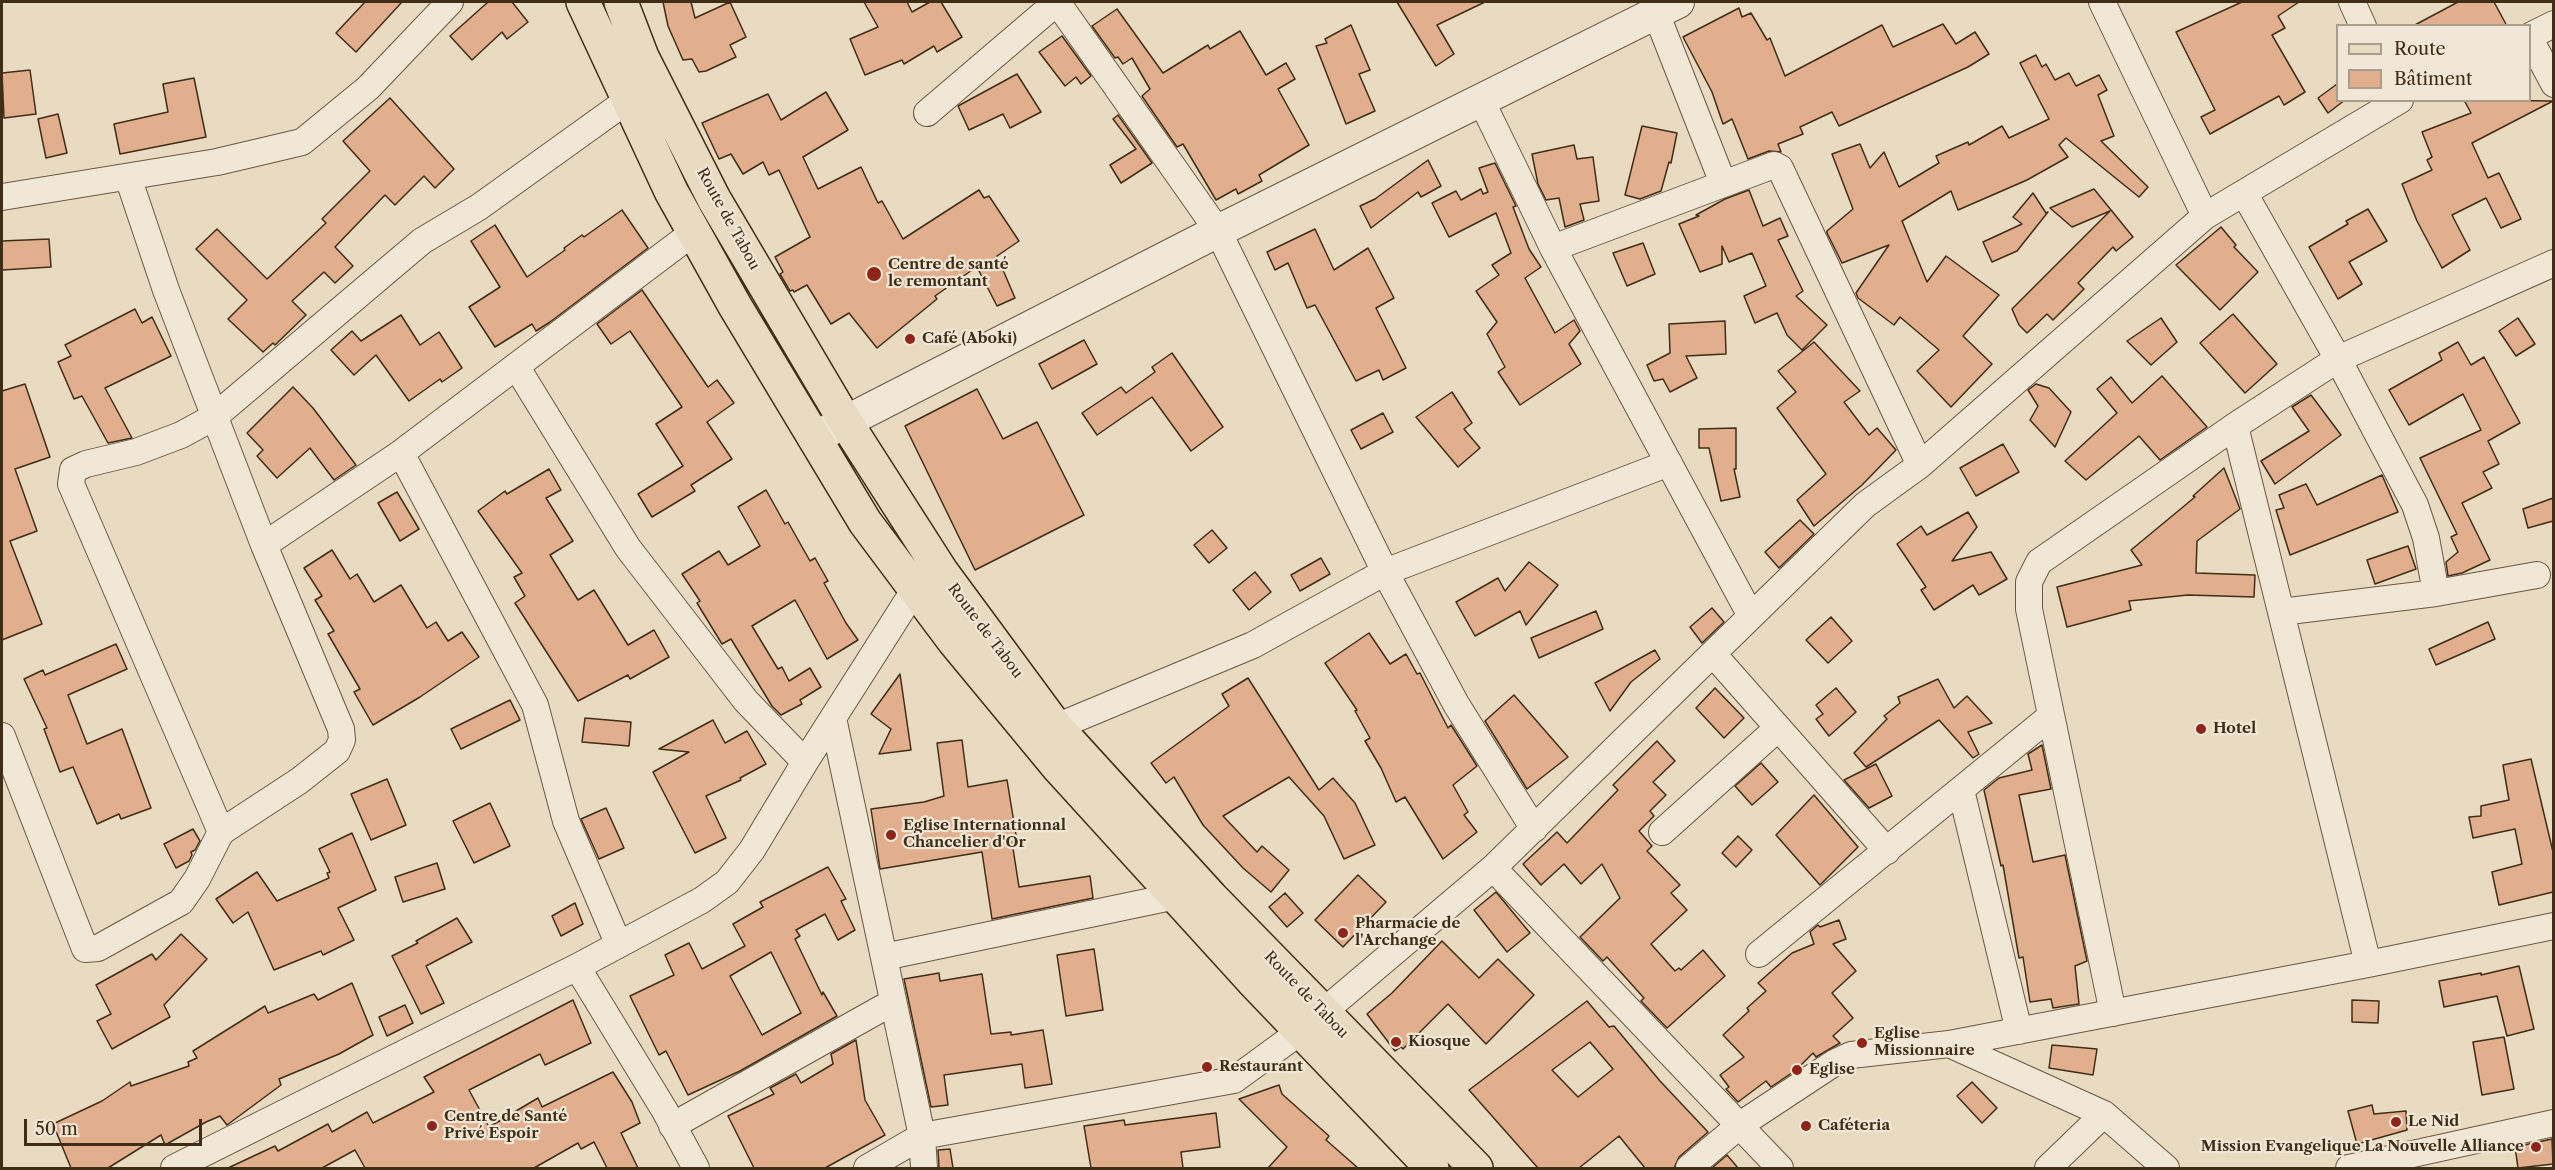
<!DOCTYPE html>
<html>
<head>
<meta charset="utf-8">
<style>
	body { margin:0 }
	#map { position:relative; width:2555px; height:1170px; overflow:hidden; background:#e9dac2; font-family:"Libre Caslon Text",serif }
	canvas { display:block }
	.frame { position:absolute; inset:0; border:3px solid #402d15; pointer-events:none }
	.legend { position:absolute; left:2336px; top:24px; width:195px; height:78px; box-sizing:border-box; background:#f1e7d7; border:2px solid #aa9d89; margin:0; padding:8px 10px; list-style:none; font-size:18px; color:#402d15 }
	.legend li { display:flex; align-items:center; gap:12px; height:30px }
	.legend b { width:30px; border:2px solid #aa9d89 }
	.scale { position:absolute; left:24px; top:1119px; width:178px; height:27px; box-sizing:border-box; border:3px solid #402d15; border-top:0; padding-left:8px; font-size:18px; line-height:21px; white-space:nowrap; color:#402d15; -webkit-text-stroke:4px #f1e7d7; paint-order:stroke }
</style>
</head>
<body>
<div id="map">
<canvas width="2555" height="1170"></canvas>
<div class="frame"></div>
<ul class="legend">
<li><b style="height:8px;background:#e9dac2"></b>Route</li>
<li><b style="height:16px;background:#e2af8e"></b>Bâtiment</li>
</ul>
<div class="scale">50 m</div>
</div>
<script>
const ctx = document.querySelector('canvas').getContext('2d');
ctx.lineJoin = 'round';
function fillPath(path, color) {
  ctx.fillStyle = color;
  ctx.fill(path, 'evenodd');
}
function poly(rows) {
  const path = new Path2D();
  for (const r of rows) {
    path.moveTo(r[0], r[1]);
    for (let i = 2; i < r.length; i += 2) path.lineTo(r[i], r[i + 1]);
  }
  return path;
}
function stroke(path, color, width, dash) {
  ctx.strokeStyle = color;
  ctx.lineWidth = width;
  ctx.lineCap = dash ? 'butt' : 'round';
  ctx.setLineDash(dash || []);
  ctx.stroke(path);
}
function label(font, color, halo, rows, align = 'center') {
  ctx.font = font + ' "Libre Caslon Text",serif';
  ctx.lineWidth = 4.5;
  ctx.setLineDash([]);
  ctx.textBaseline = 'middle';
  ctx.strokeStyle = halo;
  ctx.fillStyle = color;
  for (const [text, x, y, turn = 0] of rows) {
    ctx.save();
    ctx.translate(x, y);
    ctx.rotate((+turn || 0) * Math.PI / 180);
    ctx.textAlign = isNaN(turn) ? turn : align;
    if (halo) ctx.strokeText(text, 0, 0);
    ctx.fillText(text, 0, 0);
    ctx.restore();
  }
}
const building = poly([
	[365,2,402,2,356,52,336,33,365,2],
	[488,2,512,2,528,22,507,39,502,32,472,60,450,36,488,2],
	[663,2,691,2,695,18,730,2,746,37,730,45,736,57,706,71,699,72,692,59,683,60,668,26,663,2],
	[864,2,907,2,912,12,930,2,941,2,962,37,937,52,934,46,904,64,902,60,865,75,850,39,878,27,864,2],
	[1397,2,1485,2,1437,25,1454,54,1436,66,1397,2],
	[2242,2,2299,2,2278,16,2285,28,2272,35,2305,92,2284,105,2279,96,2210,134,2201,117,2215,110,2176,32,2242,2],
	[2458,2,2494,2,2507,26,2413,26,2458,2],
	[1739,8,1742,17,1751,13,1767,40,1770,38,1785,76,1882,25,1893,47,1943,24,1956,44,1975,32,1989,54,1968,67,1839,126,1832,112,1800,127,1803,134,1778,144,1781,152,1769,151,1748,159,1732,119,1723,124,1712,92,1683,37,1739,8],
	[1117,9,1163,73,1208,45,1210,49,1240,31,1266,75,1286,63,1295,79,1278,89,1309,145,1259,175,1262,181,1238,194,1236,189,1216,200,1183,144,1177,147,1142,96,1150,89,1132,58,1123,64,1118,57,1115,58,1092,26,1117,9],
	[1351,25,1370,70,1359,74,1375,111,1346,124,1316,46,1327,43,1325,39,1351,25],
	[1062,36,1091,76,1081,84,1076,77,1065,86,1039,52,1062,36],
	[2036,55,2042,67,2046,64,2055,80,2069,73,2076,86,2099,75,2107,90,2098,95,2114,136,2101,141,2148,187,2139,197,2066,138,2059,145,2068,157,2027,180,1958,210,1951,191,1902,221,1927,282,1946,256,1999,295,1963,336,1992,364,1951,407,1917,371,1939,350,1900,317,1894,325,1858,298,1856,293,1889,245,1842,263,1827,233,1827,231,1853,209,1832,154,1860,144,1870,168,1884,152,1899,187,1939,163,1936,156,1968,142,1969,145,2002,126,2009,138,2049,119,2020,63,2036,55],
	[30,70,36,114,4,118,2,73,30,70],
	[1017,74,1041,112,1010,128,1003,114,969,130,958,106,1017,74],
	[194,78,206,137,120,154,114,124,168,112,163,84,194,78],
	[2337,84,2337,100,2345,100,2328,113,2318,98,2337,84],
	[826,92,848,130,803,157,818,189,861,167,878,203,882,201,903,239,979,190,984,198,989,196,1019,241,997,256,1015,298,997,306,978,269,975,268,935,296,937,299,877,348,849,313,831,324,807,285,794,292,793,290,790,291,780,274,783,272,775,257,810,237,779,170,769,175,763,162,743,174,731,154,719,159,702,123,768,94,781,120,826,92],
	[390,98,454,169,435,188,424,176,395,205,385,195,335,247,353,266,335,283,324,272,292,301,306,315,275,345,273,343,263,352,228,319,247,300,196,249,217,229,267,279,326,223,322,219,370,171,343,141,390,98],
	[2464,100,2553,101,2472,143,2488,178,2499,173,2521,219,2501,228,2486,198,2452,215,2470,250,2442,268,2417,221,2402,184,2432,170,2427,160,2432,157,2422,132,2471,113,2464,100],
	[58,114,67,153,46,158,38,119,58,114],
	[1118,115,1152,163,1121,183,1110,165,1136,149,1113,119,1118,115],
	[1642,126,1677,133,1671,163,1669,162,1661,191,1640,199,1625,195,1642,126],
	[1574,145,1577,159,1593,157,1599,201,1580,204,1584,220,1565,227,1559,198,1546,200,1538,184,1532,154,1574,145],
	[1428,160,1441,186,1421,197,1418,192,1371,228,1360,206,1375,199,1428,160],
	[1495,163,1516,206,1513,207,1529,249,1541,267,1525,278,1555,333,1574,320,1580,331,1569,344,1581,364,1520,405,1498,372,1505,367,1487,334,1497,322,1476,291,1499,275,1492,265,1511,253,1496,213,1449,237,1432,203,1456,191,1461,200,1481,189,1483,194,1488,192,1479,168,1495,163],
	[2094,189,2133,237,2116,251,2113,247,2078,283,2084,289,2053,320,2047,314,2027,333,2019,325,2012,309,2110,211,2072,227,2050,208,2094,189],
	[1749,190,1763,226,1780,218,1788,236,1778,240,1803,291,1796,296,1827,325,1802,350,1787,335,1777,313,1755,323,1744,296,1766,286,1752,253,1729,262,1722,246,1722,264,1700,272,1679,224,1699,216,1696,215,1725,199,1749,190],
	[2033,193,2046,213,2048,212,2017,251,1992,262,1983,242,2022,224,2013,217,2033,193],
	[2368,209,2387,241,2349,262,2362,284,2338,299,2309,247,2348,224,2346,221,2368,209],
	[622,210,648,248,550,322,536,331,532,324,495,347,469,307,500,287,471,241,495,225,527,277,565,250,564,248,582,235,584,237,622,210],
	[2221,227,2236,245,2234,247,2258,272,2220,310,2176,265,2221,227],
	[1315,229,1334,270,1368,248,1394,298,1376,308,1406,368,1383,380,1379,370,1356,381,1315,305,1307,308,1288,263,1275,270,1267,252,1315,229],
	[49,239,51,267,2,270,2,241,49,239],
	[1643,243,1655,274,1627,286,1613,253,1643,243],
	[642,290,708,387,717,380,734,403,707,422,732,459,691,485,695,491,652,517,638,494,683,466,656,424,682,407,630,331,611,344,597,324,642,290],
	[135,309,142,323,152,317,171,356,105,388,132,438,108,443,82,396,74,399,58,362,71,356,65,345,135,309],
	[2233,314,2277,364,2245,393,2200,343,2233,314],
	[401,315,420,345,439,332,462,368,442,382,440,379,409,401,376,355,354,375,331,350,352,331,361,341,401,315],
	[2161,318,2177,342,2151,365,2127,341,2161,318],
	[2518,318,2535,344,2516,356,2499,331,2518,318],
	[1725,321,1726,354,1686,356,1697,378,1670,392,1663,379,1654,381,1647,365,1670,353,1669,324,1725,321],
	[1084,340,1097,364,1052,389,1039,364,1084,340],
	[1814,342,1860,391,1844,402,1869,435,1877,428,1896,450,1862,485,1814,526,1797,500,1826,474,1777,408,1796,392,1778,371,1814,342],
	[2458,342,2471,365,2484,357,2520,423,2488,441,2499,464,2483,472,2492,488,2462,503,2490,560,2462,573,2448,576,2446,562,2458,552,2451,537,2457,534,2420,458,2481,430,2463,394,2409,425,2389,390,2442,360,2439,353,2458,342],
	[1172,353,1223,427,1191,451,1152,397,1097,435,1082,413,1121,387,1126,393,1155,372,1152,367,1172,353],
	[2162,376,2207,427,2160,460,2139,436,2086,480,2065,461,2117,413,2097,389,2111,377,2132,403,2162,376],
	[25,384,50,457,15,469,37,531,10,541,42,624,2,640,2,391,25,384],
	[2036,384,2049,388,2071,412,2055,447,2030,420,2038,406,2028,390,2036,384],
	[293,387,313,408,356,465,334,480,310,448,277,478,257,456,263,450,247,433,293,387],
	[977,389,1003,439,1037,422,1084,515,975,570,905,426,977,389],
	[1452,392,1472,423,1464,429,1480,448,1458,467,1416,417,1452,392],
	[2311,395,2341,435,2275,484,2261,461,2309,431,2292,407,2311,395],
	[1383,413,1393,432,1361,449,1351,430,1383,413],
	[1736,428,1736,469,1734,469,1740,497,1721,501,1709,448,1699,448,1699,429,1736,428],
	[2003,444,2019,472,1976,496,1960,468,2003,444],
	[2224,468,2240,509,2197,541,2196,573,2255,575,2254,597,2188,595,2129,601,2131,610,2067,627,2057,587,2142,565,2131,550,2195,497,2193,496,2224,468],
	[549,469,561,490,546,498,573,541,550,555,578,600,594,590,628,645,654,630,669,657,630,679,628,675,578,701,515,603,525,596,514,577,522,573,478,511,505,491,507,494,549,469],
	[2382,475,2398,512,2290,555,2276,510,2284,508,2279,495,2306,484,2317,505,2382,475],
	[766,490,785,524,788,522,810,561,815,558,828,581,824,583,846,623,858,640,827,659,795,600,752,626,778,669,782,667,789,681,810,668,821,687,800,700,802,704,781,715,772,706,731,639,722,644,697,603,700,601,682,574,719,551,728,565,760,546,738,507,766,490],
	[397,492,419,529,400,541,378,503,397,492],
	[2553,498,2553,521,2528,528,2523,509,2553,498],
	[1968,512,1977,527,1952,561,1991,552,2007,579,1979,595,1973,585,1934,610,1921,590,1926,587,1897,544,1921,526,1927,535,1968,512],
	[1800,520,1814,534,1779,568,1765,552,1800,520],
	[1212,530,1227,548,1209,563,1194,545,1212,530],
	[2408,546,2416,569,2375,584,2367,560,2408,546],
	[332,550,350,579,357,574,374,602,401,585,427,628,436,622,448,641,462,632,479,657,420,697,373,725,354,692,360,689,328,634,334,631,315,600,322,596,304,568,332,550],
	[1321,558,1330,574,1300,591,1291,575,1321,558],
	[1529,562,1558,585,1526,625,1520,611,1475,636,1456,602,1498,578,1505,591,1529,562],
	[1255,572,1271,592,1249,610,1233,590,1255,572],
	[1712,608,1724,622,1702,643,1690,627,1712,608],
	[1596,611,1603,629,1539,658,1531,638,1596,611],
	[1831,617,1852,641,1828,663,1806,640,1831,617],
	[2488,622,2495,639,2436,665,2429,649,2488,622],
	[1369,633,1390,664,1406,654,1417,674,1420,673,1448,728,1451,725,1477,766,1453,785,1468,812,1464,815,1477,832,1443,859,1405,797,1396,802,1381,768,1365,741,1370,738,1355,711,1357,710,1325,663,1369,633],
	[116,644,127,669,68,695,87,744,122,729,151,808,121,819,119,814,97,824,73,767,60,772,44,729,47,728,24,679,43,670,45,675,116,644],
	[1655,650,1660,659,1631,682,1610,711,1595,683,1655,650],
	[900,674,911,750,879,754,891,729,871,714,900,674],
	[1248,678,1319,790,1333,778,1355,803,1375,845,1344,859,1324,816,1289,777,1223,816,1257,852,1262,846,1289,870,1271,892,1243,868,1203,825,1174,777,1166,783,1151,763,1229,706,1222,694,1248,678],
	[1938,679,1954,708,1967,696,1992,723,1968,732,1979,754,1973,758,1939,720,1866,767,1854,753,1887,719,1884,716,1900,703,1898,697,1938,679],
	[1715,688,1744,718,1724,738,1696,708,1715,688],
	[1836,688,1856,712,1829,736,1816,719,1823,714,1816,705,1836,688],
	[1514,695,1568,757,1527,789,1485,721,1514,695],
	[510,700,520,720,461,749,451,729,510,700],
	[585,718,631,722,629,746,582,742,585,718],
	[713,720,725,743,747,731,766,764,740,778,741,780,706,796,726,838,695,853,653,772,689,752,659,749,713,720],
	[962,740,968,787,1007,780,1017,841,1012,842,1019,887,1090,876,1093,898,992,919,982,852,880,869,871,809,924,802,944,796,937,743,962,740],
	[1657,741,1675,761,1653,782,1666,795,1650,811,1654,816,1639,831,1652,846,1647,851,1680,885,1671,893,1687,910,1651,944,1675,971,1679,968,1681,970,1703,950,1725,976,1667,1028,1641,1001,1644,998,1607,957,1603,961,1580,937,1620,898,1602,864,1581,884,1564,864,1541,885,1523,864,1557,832,1567,843,1618,790,1613,785,1657,741],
	[2042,745,2051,789,2019,795,2033,862,2065,855,2087,961,2075,966,2079,1004,2053,1008,2051,999,2030,1002,2023,957,2019,958,2003,865,2001,866,1984,790,1999,778,2032,770,2028,754,2042,745],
	[2531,759,2553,852,2553,892,2499,905,2492,872,2522,864,2515,829,2473,838,2469,817,2481,816,2481,806,2509,800,2503,765,2531,759],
	[1761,763,1778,782,1752,805,1735,786,1761,763],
	[1876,764,1892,796,1869,808,1844,780,1876,764],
	[387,779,406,825,371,840,351,794,387,779],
	[1814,795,1858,847,1820,885,1776,835,1814,795],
	[490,803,510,846,474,863,453,821,490,803],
	[606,808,624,848,599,859,581,819,606,808],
	[193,829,200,841,195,850,191,852,192,855,189,861,176,868,164,844,193,829],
	[352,833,376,890,338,908,354,940,323,955,321,951,274,970,248,912,233,923,216,899,257,872,277,901,329,878,327,873,330,872,319,849,352,833],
	[1738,836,1752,850,1736,867,1722,853,1738,836],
	[437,863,445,889,403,902,395,877,437,863],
	[828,867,846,899,841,901,855,930,838,940,825,914,796,930,800,936,795,939,822,995,823,992,837,1016,740,1071,688,1095,666,1051,659,1055,630,996,674,975,665,955,689,943,702,969,745,946,733,924,763,907,760,902,828,867],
	[771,952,801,1013,762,1035,730,976,771,952],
	[1358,875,1386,902,1343,947,1315,920,1358,875],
	[1496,892,1530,933,1507,952,1474,910,1496,892],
	[1285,893,1303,913,1287,927,1269,907,1285,893],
	[575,903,583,924,561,936,552,916,575,903],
	[457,918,472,942,426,966,444,1003,421,1014,392,956,418,943,416,941,457,918],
	[1839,920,1846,939,1833,944,1856,971,1832,993,1853,1018,1833,1036,1840,1043,1816,1057,1813,1053,1796,1070,1771,1087,1766,1081,1738,1102,1726,1089,1729,1087,1720,1075,1744,1057,1723,1035,1749,1011,1747,1008,1766,991,1758,983,1792,953,1814,944,1810,932,1818,925,1820,927,1839,920],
	[181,934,207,959,164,1005,170,1017,112,1049,97,1021,111,1014,96,985,152,954,156,960,181,934],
	[1442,941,1479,978,1498,959,1534,995,1486,1044,1448,1004,1403,1049,1401,1047,1395,1051,1367,1014,1392,993,1442,941],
	[1094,949,1103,1010,1066,1016,1057,955,1094,949],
	[2519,966,2534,1029,2507,1036,2497,996,2444,1007,2439,981,2481,973,2481,975,2519,966],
	[939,973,940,981,982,974,991,1034,1011,1032,1011,1035,1043,1030,1052,1084,1025,1088,1022,1064,944,1075,948,1105,931,1107,904,979,939,973],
	[352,983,373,1035,339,1054,279,1079,281,1085,227,1125,220,1116,206,1122,165,1145,161,1135,108,1168,71,1168,53,1124,102,1101,130,1082,131,1086,189,1066,188,1062,197,1058,193,1051,265,1006,268,1013,314,994,318,1000,352,983],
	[573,1000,591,1043,545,1065,540,1054,469,1090,489,1127,538,1098,542,1107,613,1072,632,1102,640,1123,621,1133,638,1168,607,1168,594,1142,581,1149,578,1143,534,1168,365,1168,355,1150,322,1168,228,1168,275,1146,278,1151,328,1124,332,1132,367,1112,373,1123,434,1092,424,1077,573,1000],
	[2352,1000,2379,1001,2378,1023,2352,1022,2352,1000],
	[1587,1001,1609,1027,1614,1026,1660,1081,1708,1132,1679,1157,1674,1168,1645,1168,1619,1136,1579,1168,1538,1168,1469,1090,1587,1001],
	[1590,1042,1613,1069,1578,1097,1552,1070,1590,1042],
	[405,1005,413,1023,387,1036,379,1017,405,1005],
	[2504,1037,2514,1089,2482,1095,2473,1042,2504,1037],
	[856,1040,865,1100,885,1135,825,1168,754,1168,728,1116,774,1094,770,1088,796,1074,801,1083,833,1064,831,1054,856,1040],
	[2052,1045,2097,1049,2093,1075,2049,1068,2052,1045],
	[1972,1082,1997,1108,1982,1123,1957,1096,1972,1082],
	[1279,1085,1282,1094,1329,1136,1326,1140,1358,1168,1268,1168,1287,1147,1239,1099,1279,1085],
	[2372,1105,2374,1114,2406,1111,2407,1130,2357,1144,2348,1111,2372,1105],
	[1216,1113,1220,1147,1181,1152,1183,1168,1091,1168,1084,1126,1124,1120,1125,1125,1216,1113],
	[2552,1139,2553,1164,2518,1168,2515,1147,2552,1139],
	[950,1149,953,1168,939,1168,938,1150,950,1149],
	[1727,1155,1738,1168,1712,1168,1727,1155]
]);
fillPath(building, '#e2af8e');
stroke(building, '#402d15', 1.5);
const minor = poly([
	[1057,2,1218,231,1385,572,1456,704,1534,829],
	[2102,2,2205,216],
	[2352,2,2363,26],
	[1656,13,1723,183],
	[2530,36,2554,24],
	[2530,39,2554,84],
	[1481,100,1553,248,1751,616],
	[927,113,1057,2],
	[2244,193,2338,359,2415,505,2426,538,2436,593],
	[2,197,217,162,302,142,368,88,450,2],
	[1553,248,1774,165,1780,168,1920,465],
	[516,366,628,548,746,701,805,762],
	[401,453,535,705,566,821,618,943],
	[264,545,401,453,694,232],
	[2281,612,2436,593,2537,575],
	[1713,654,1887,851],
	[833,718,922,1136,924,1168],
	[1056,727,1253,645,1385,572,1669,463],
	[2,736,85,949,98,948,181,902,197,879,221,832,299,781,337,751,342,740,341,729,264,545,166,290,128,177],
	[1961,790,2019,1031],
	[221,832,71,484,73,470,86,464,136,452,181,435,214,417,422,241,479,207,628,100],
	[1662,832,1778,728],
	[1493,868,1780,1168],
	[1759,954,2051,716],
	[884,957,1176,896],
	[2368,964,2235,426,2338,359,2554,263],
	[577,967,665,1111,696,1168],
	[1322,1013,1493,868,1865,505,1920,465,2205,216,2400,100],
	[2113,1013,2029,609,2029,582,2039,562,2235,426],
	[1949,1044,2104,1114,2166,1168],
	[672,1126,893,1002],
	[174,1168,577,967,702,900,727,882,752,850,805,762,915,589],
	[867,1168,922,1136,1234,1080,1301,1031],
	[1689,1168,1740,1125,1834,1063,1851,1055,1949,1044,2368,964,2554,926],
	[2048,1168,2104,1114],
	[2349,1168,2554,1123]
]);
const tertiary = poly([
	[814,438,1218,231,1678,2]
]);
const primary = poly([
	[583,2,671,191,735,306,865,522,954,641,1059,768,1252,980,1432,1168],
	[621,2,642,57,714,199,845,421,941,571,1056,727,1211,897,1476,1168]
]);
stroke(minor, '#6a5840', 28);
stroke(tertiary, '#6a5840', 34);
stroke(primary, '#402d15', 36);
stroke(minor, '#f1e7d7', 26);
stroke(tertiary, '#f1e7d7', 32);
stroke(primary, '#e9dac2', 33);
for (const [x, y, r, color] of [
	[874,274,8,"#8f2418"],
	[910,339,6,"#8f2418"],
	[2201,729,6,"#8f2418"],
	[891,835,6,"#8f2418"],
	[1343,933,6,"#8f2418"],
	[1396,1042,6,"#8f2418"],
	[1862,1043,6,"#8f2418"],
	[1207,1067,6,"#8f2418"],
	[1797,1070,6,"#8f2418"],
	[2396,1122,6,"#8f2418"],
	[432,1126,6,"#8f2418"],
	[1806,1126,6,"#8f2418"],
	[2536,1147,6,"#8f2418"]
]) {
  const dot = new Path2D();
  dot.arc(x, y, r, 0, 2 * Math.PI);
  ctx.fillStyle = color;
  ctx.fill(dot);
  stroke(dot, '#f1e7d7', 2);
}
label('15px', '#402d15', '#f1e7d7', [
	["Route de Tabou",728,219,61],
	["Route de Tabou",985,631,53],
	["Route de Tabou",1306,995,46]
]);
label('bold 15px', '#402d15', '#f1e7d7', [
	["Centre de santé",888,265],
	["le remontant",888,282],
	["Café (Aboki)",922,339],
	["Hotel",2213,729],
	["Eglise Internationnal",903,826],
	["Chancelier d'Or",903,843],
	["Pharmacie de",1355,924],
	["l'Archange",1355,941],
	["Eglise",1874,1034],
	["Missionnaire",1874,1051],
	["Kiosque",1408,1042],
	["Restaurant",1219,1067],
	["Eglise",1809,1070],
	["Centre de Santé",444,1117],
	["Privé Espoir",444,1134],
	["Le Nid",2408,1122],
	["Caféteria",1818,1126],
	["Mission Evangelique La Nouvelle Alliance",2524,1147,"right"]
], 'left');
</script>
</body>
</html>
